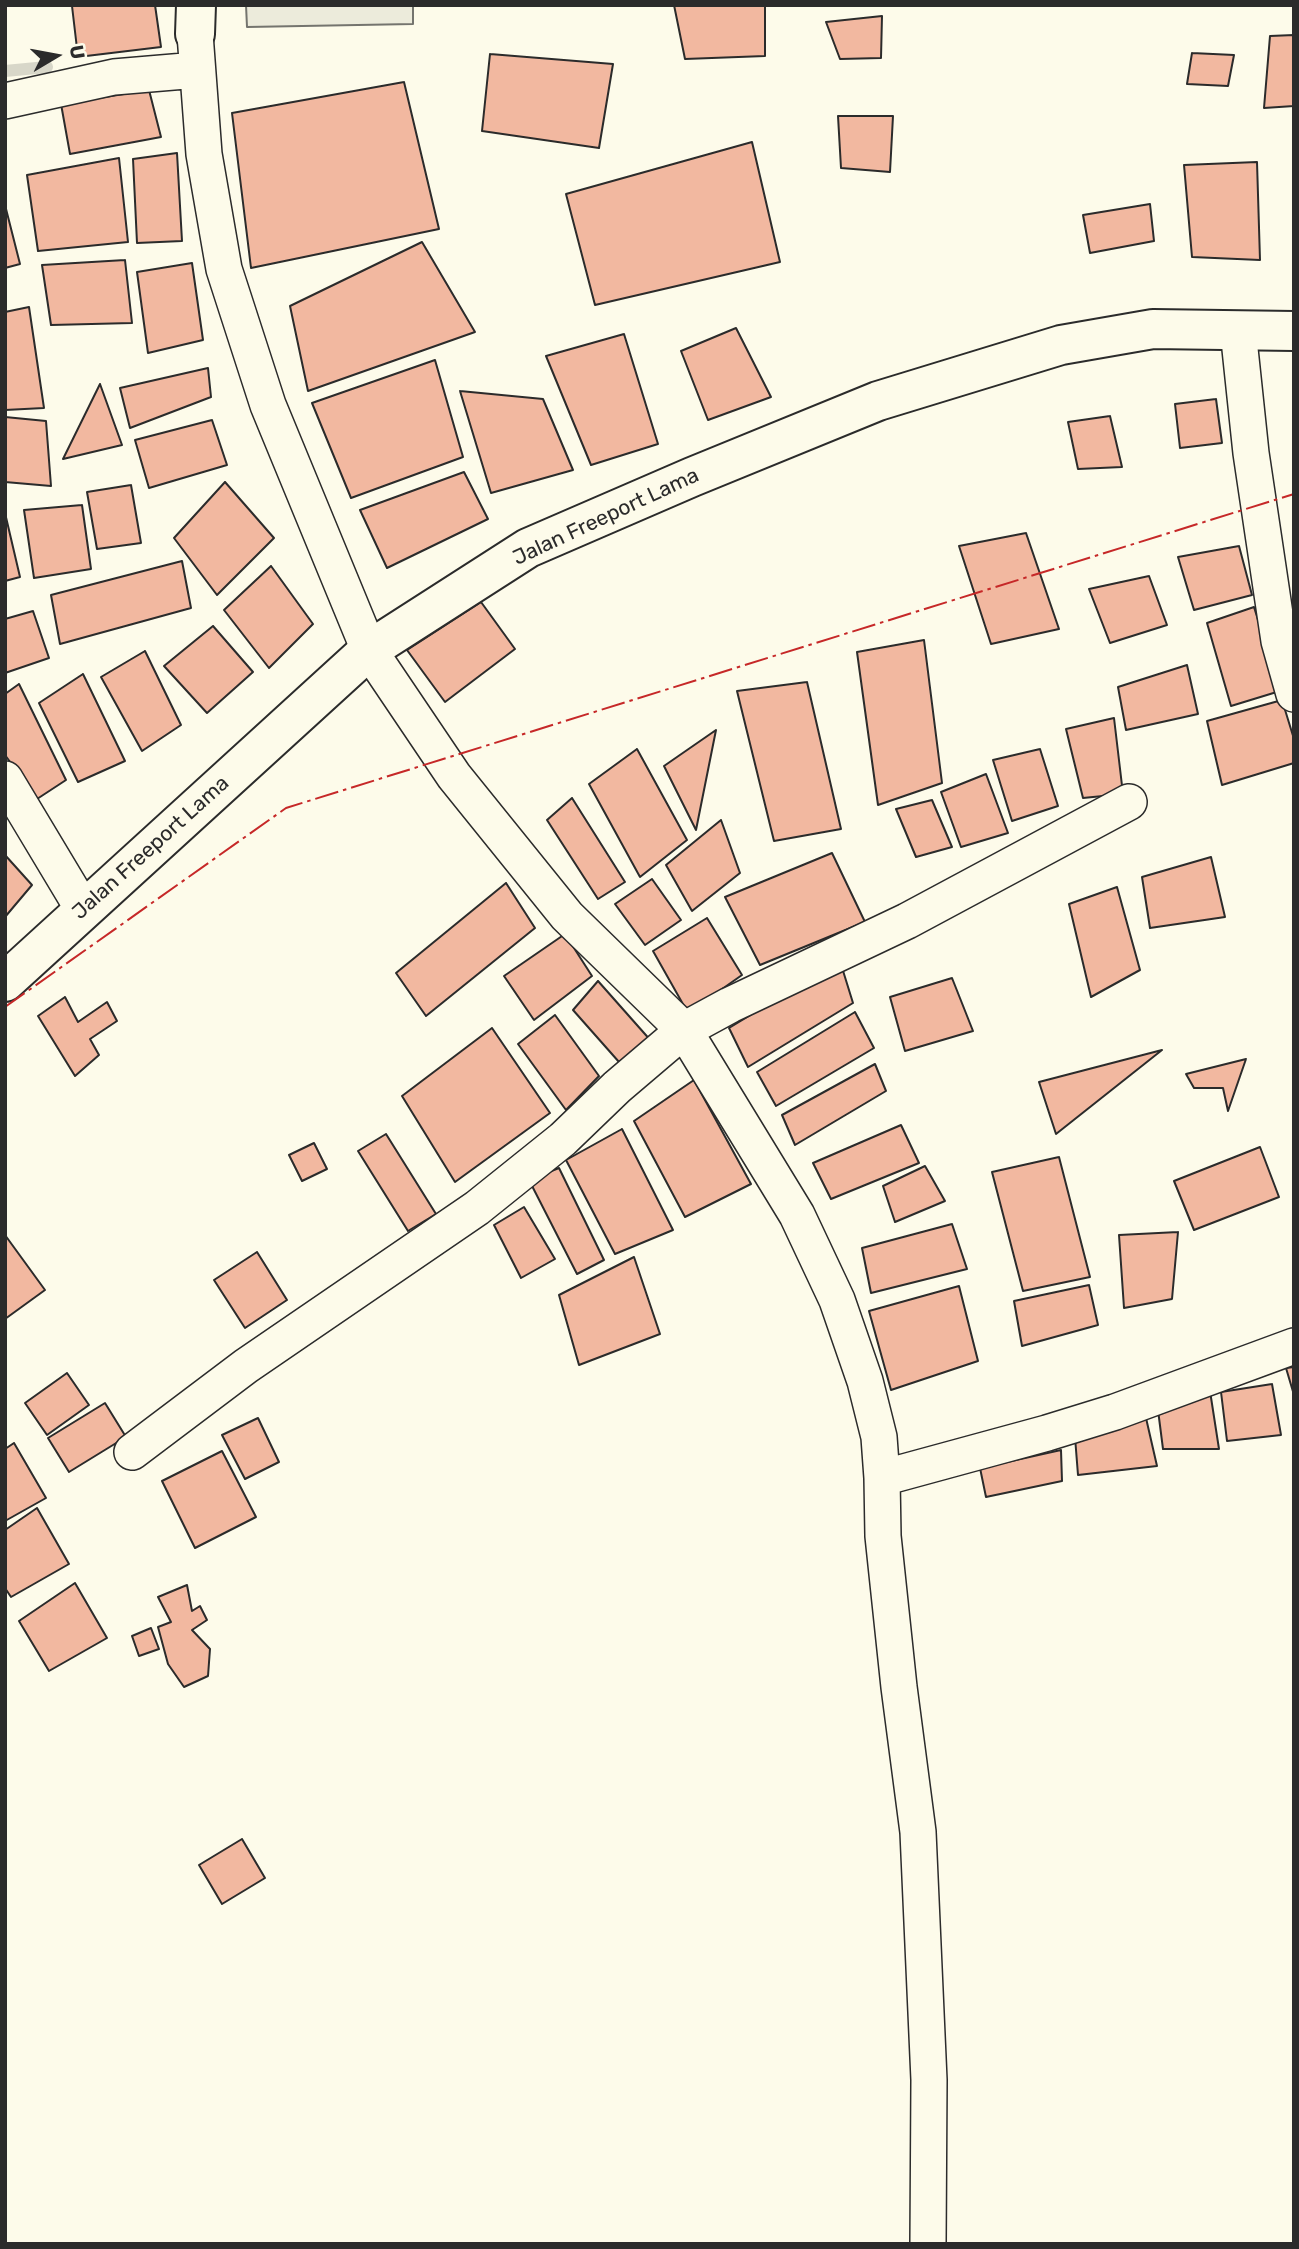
<!DOCTYPE html>
<html>
<head>
<meta charset="utf-8">
<style>
	body { margin:0 }
	#map { position:relative; width:1299px; height:2249px; overflow:hidden; background:#fdfbea; font-family:Rubik,sans-serif }
	canvas { display:block }
	.frame { position:absolute; inset:0; border:7px solid #2b2b2b; pointer-events:none }
	.north { position:absolute; left:21px; top:21px; width:70px; height:70px; -webkit-text-stroke:5px #fdfbea; paint-order:stroke; rotate:80deg; font-size:19px; font-weight:700; line-height:28px; text-align:center; color:#2b2b2b }
	.north::after { content:''; display:block; margin:auto; width:24px; height:32px; background:#2b2b2b; clip-path:polygon(50% 0,100% 100%,50% 72%,0 100%) }
</style>
</head>
<body>
<div id="map">
<canvas width="1299" height="2249"></canvas>
<div class="frame"></div>
<div class="north">U</div>
</div>
<script>
const ctx = document.querySelector('canvas').getContext('2d');
ctx.lineJoin = 'round';
function fillPath(path, color) {
  ctx.fillStyle = color;
  ctx.fill(path, 'evenodd');
}
function poly(rows) {
  const path = new Path2D();
  for (const r of rows) {
    path.moveTo(r[0], r[1]);
    for (let i = 2; i < r.length; i += 2) path.lineTo(r[i], r[i + 1]);
  }
  return path;
}
function stroke(path, color, width, dash) {
  ctx.strokeStyle = color;
  ctx.lineWidth = width;
  ctx.lineCap = dash ? 'butt' : 'round';
  ctx.setLineDash(dash || []);
  ctx.stroke(path);
}
function label(font, color, halo, rows, align = 'center') {
  ctx.font = font + ' Rubik,sans-serif';
  ctx.lineWidth = 5;
  ctx.setLineDash([]);
  ctx.textBaseline = 'middle';
  ctx.strokeStyle = halo;
  ctx.fillStyle = color;
  for (const [text, x, y, turn = 0] of rows) {
    ctx.save();
    ctx.translate(x, y);
    ctx.rotate((+turn || 0) * Math.PI / 180);
    ctx.textAlign = isNaN(turn) ? turn : align;
    if (halo) ctx.strokeText(text, 0, 0);
    ctx.fillText(text, 0, 0);
    ctx.restore();
  }
}
const green = poly([
	[246,5,413,5,413,24,247,27,246,5]
]);
fillPath(green, '#ecebdb');
stroke(green, '#74746e', 2);
stroke(poly([
	[5,71,47,67]
]), '#d8d7c9', 12);
const building = poly([
	[155,5,161,47,78,57,72,6,155,5],
	[674,5,765,5,765,56,685,59,674,5],
	[882,16,881,58,840,59,826,22,882,16],
	[1294,35,1294,106,1264,108,1270,36,1294,35],
	[1192,53,1234,55,1228,86,1187,84,1192,53],
	[490,54,613,64,599,148,482,131,490,54],
	[404,82,439,229,251,268,232,113,404,82],
	[149,90,161,137,70,154,61,104,149,90],
	[838,116,893,116,890,172,841,168,838,116],
	[752,142,780,262,595,305,566,194,752,142],
	[177,153,182,241,137,243,133,159,177,153],
	[119,158,128,242,38,251,27,175,119,158],
	[1257,162,1260,260,1192,257,1184,165,1257,162],
	[1150,204,1154,241,1090,253,1083,215,1150,204],
	[5,205,20,264,5,268,5,205],
	[422,242,475,332,308,391,290,306,422,242],
	[125,260,132,323,51,325,42,265,125,260],
	[192,263,203,340,148,353,137,272,192,263],
	[29,307,44,408,5,410,5,312,29,307],
	[736,328,771,397,708,420,681,351,736,328],
	[624,334,658,444,591,465,546,356,624,334],
	[435,360,463,457,351,498,312,403,435,360],
	[208,368,211,397,130,428,120,388,208,368],
	[100,384,122,445,63,459,100,384],
	[460,391,543,399,573,470,491,493,460,391],
	[1216,399,1222,443,1180,448,1175,404,1216,399],
	[1110,416,1122,467,1078,469,1068,422,1110,416],
	[5,417,46,421,51,486,5,482,5,417],
	[212,420,227,465,149,488,135,440,212,420],
	[464,472,488,519,387,568,360,510,464,472],
	[225,482,274,538,217,595,174,538,225,482],
	[131,485,141,543,97,549,87,492,131,485],
	[82,505,91,569,34,578,24,510,82,505],
	[5,513,20,577,5,581,5,513],
	[1026,533,1059,629,991,644,959,546,1026,533],
	[1239,546,1252,595,1194,610,1178,557,1239,546],
	[182,561,191,608,60,644,51,595,182,561],
	[271,566,313,624,269,668,224,610,271,566],
	[1149,576,1167,625,1110,643,1089,589,1149,576],
	[481,602,515,649,445,702,407,650,481,602],
	[1254,607,1280,691,1231,706,1207,623,1254,607],
	[33,611,49,658,5,673,5,619,33,611],
	[213,626,253,672,207,713,164,666,213,626],
	[924,640,942,783,878,805,857,652,924,640],
	[145,651,181,725,142,751,101,677,145,651],
	[1187,665,1198,714,1126,730,1118,687,1187,665],
	[83,674,125,761,78,782,39,703,83,674],
	[807,682,841,829,774,841,737,691,807,682],
	[19,684,66,780,37,799,5,755,5,694,19,684],
	[1282,700,1294,739,1294,763,1222,785,1207,721,1282,700],
	[1114,718,1123,794,1083,798,1066,729,1114,718],
	[716,730,696,830,664,766,716,730],
	[637,749,687,840,640,877,589,784,637,749],
	[1040,749,1058,806,1012,821,993,760,1040,749],
	[986,774,1008,833,961,847,941,792,986,774],
	[572,798,625,882,598,899,547,820,572,798],
	[932,800,952,847,916,857,896,809,932,800],
	[721,820,740,873,692,911,666,865,721,820],
	[832,853,865,922,760,965,725,897,832,853],
	[5,855,32,885,5,917,5,855],
	[1211,857,1225,917,1150,928,1142,877,1211,857],
	[652,879,681,920,645,945,615,904,652,879],
	[506,883,535,928,426,1016,396,973,506,883],
	[1117,887,1140,970,1091,997,1069,904,1117,887],
	[707,918,742,975,688,1013,653,951,707,918],
	[565,934,592,976,534,1020,504,976,565,934],
	[840,961,853,1003,748,1067,729,1028,840,961],
	[952,978,973,1031,905,1051,890,997,952,978],
	[598,981,652,1042,619,1062,573,1010,598,981],
	[65,997,78,1022,107,1002,117,1021,90,1039,99,1055,75,1076,38,1016,65,997],
	[855,1012,874,1048,776,1106,757,1072,855,1012],
	[555,1015,599,1076,566,1110,518,1044,555,1015],
	[492,1028,550,1113,455,1182,402,1096,492,1028],
	[1162,1050,1056,1134,1039,1082,1162,1050],
	[1246,1059,1228,1111,1223,1088,1194,1088,1186,1074,1246,1059],
	[875,1064,886,1091,795,1145,782,1115,875,1064],
	[694,1080,751,1184,685,1217,634,1121,694,1080],
	[901,1125,919,1163,831,1199,813,1163,901,1125],
	[622,1129,673,1230,615,1254,566,1160,622,1129],
	[386,1134,436,1214,408,1231,358,1151,386,1134],
	[314,1143,327,1169,302,1181,289,1155,314,1143],
	[1260,1147,1279,1197,1194,1230,1174,1181,1260,1147],
	[1059,1157,1090,1277,1023,1291,992,1172,1059,1157],
	[925,1166,945,1201,895,1222,883,1186,925,1166],
	[559,1168,604,1260,577,1274,529,1180,559,1168],
	[524,1207,555,1259,521,1278,494,1225,524,1207],
	[952,1224,967,1269,871,1293,862,1248,952,1224],
	[1178,1232,1172,1299,1124,1308,1119,1235,1178,1232],
	[5,1235,45,1290,5,1319,5,1235],
	[257,1252,287,1300,245,1328,214,1280,257,1252],
	[634,1257,660,1334,579,1365,559,1295,634,1257],
	[1089,1285,1098,1325,1022,1346,1014,1301,1089,1285],
	[959,1286,978,1361,891,1390,869,1311,959,1286],
	[1294,1367,1294,1395,1286,1368,1294,1367],
	[67,1373,89,1405,47,1435,25,1403,67,1373],
	[1272,1384,1281,1435,1227,1441,1221,1392,1272,1384],
	[1210,1391,1219,1449,1163,1449,1158,1410,1210,1391],
	[105,1403,126,1437,69,1472,48,1438,105,1403],
	[258,1418,279,1462,245,1479,222,1435,258,1418],
	[1146,1418,1157,1466,1078,1475,1075,1437,1146,1418],
	[14,1443,46,1498,5,1521,5,1449,14,1443],
	[1061,1450,1062,1481,986,1497,980,1468,1061,1450],
	[222,1451,256,1517,195,1548,162,1481,222,1451],
	[37,1508,69,1564,11,1597,5,1588,5,1530,37,1508],
	[75,1583,107,1638,49,1671,19,1621,75,1583],
	[187,1585,192,1611,200,1606,207,1620,192,1630,210,1649,208,1676,184,1687,168,1664,158,1627,171,1622,158,1597,187,1585],
	[151,1628,159,1649,139,1656,132,1636,151,1628],
	[242,1839,265,1878,222,1904,199,1865,242,1839]
]);
fillPath(building, '#f2b8a0');
stroke(building, '#2b2b2b', 2);
const minor = poly([
	[195,34,204,154,224,269,268,405,369,650,454,776,567,916,684,1030,797,1215,837,1300,865,1381,879,1437,882,1478,883,1536,899,1687,918,1832,929,2080,928,2244],
	[5,101,114,77,197,70],
	[1238,330,1251,453,1279,641,1294,694],
	[5,779,83,909],
	[132,1452,246,1366,477,1208,563,1139,617,1087,684,1030,730,1005,907,921,1129,802],
	[882,1478,1047,1433,1115,1412,1294,1346]
]);
const tertiary = poly([
	[195,34,196,5],
	[5,982,369,650,528,548,692,477,878,401,1061,345,1153,329,1294,331]
]);
stroke(minor, '#2b2b2b', 38);
stroke(tertiary, '#2b2b2b', 42);
stroke(minor, '#fdfbea', 35);
stroke(tertiary, '#fdfbea', 38);
stroke(poly([
	[5,1007,286,808,1294,494]
]), '#c62828', 2, [24, 5, 3.5, 5]);
label('21px', '#2b2b2b', '#fdfbea', [
	["Jalan Freeport Lama",606,517,-25],
	["Jalan Freeport Lama",151,848,-42]
]);
</script>
</body>
</html>
